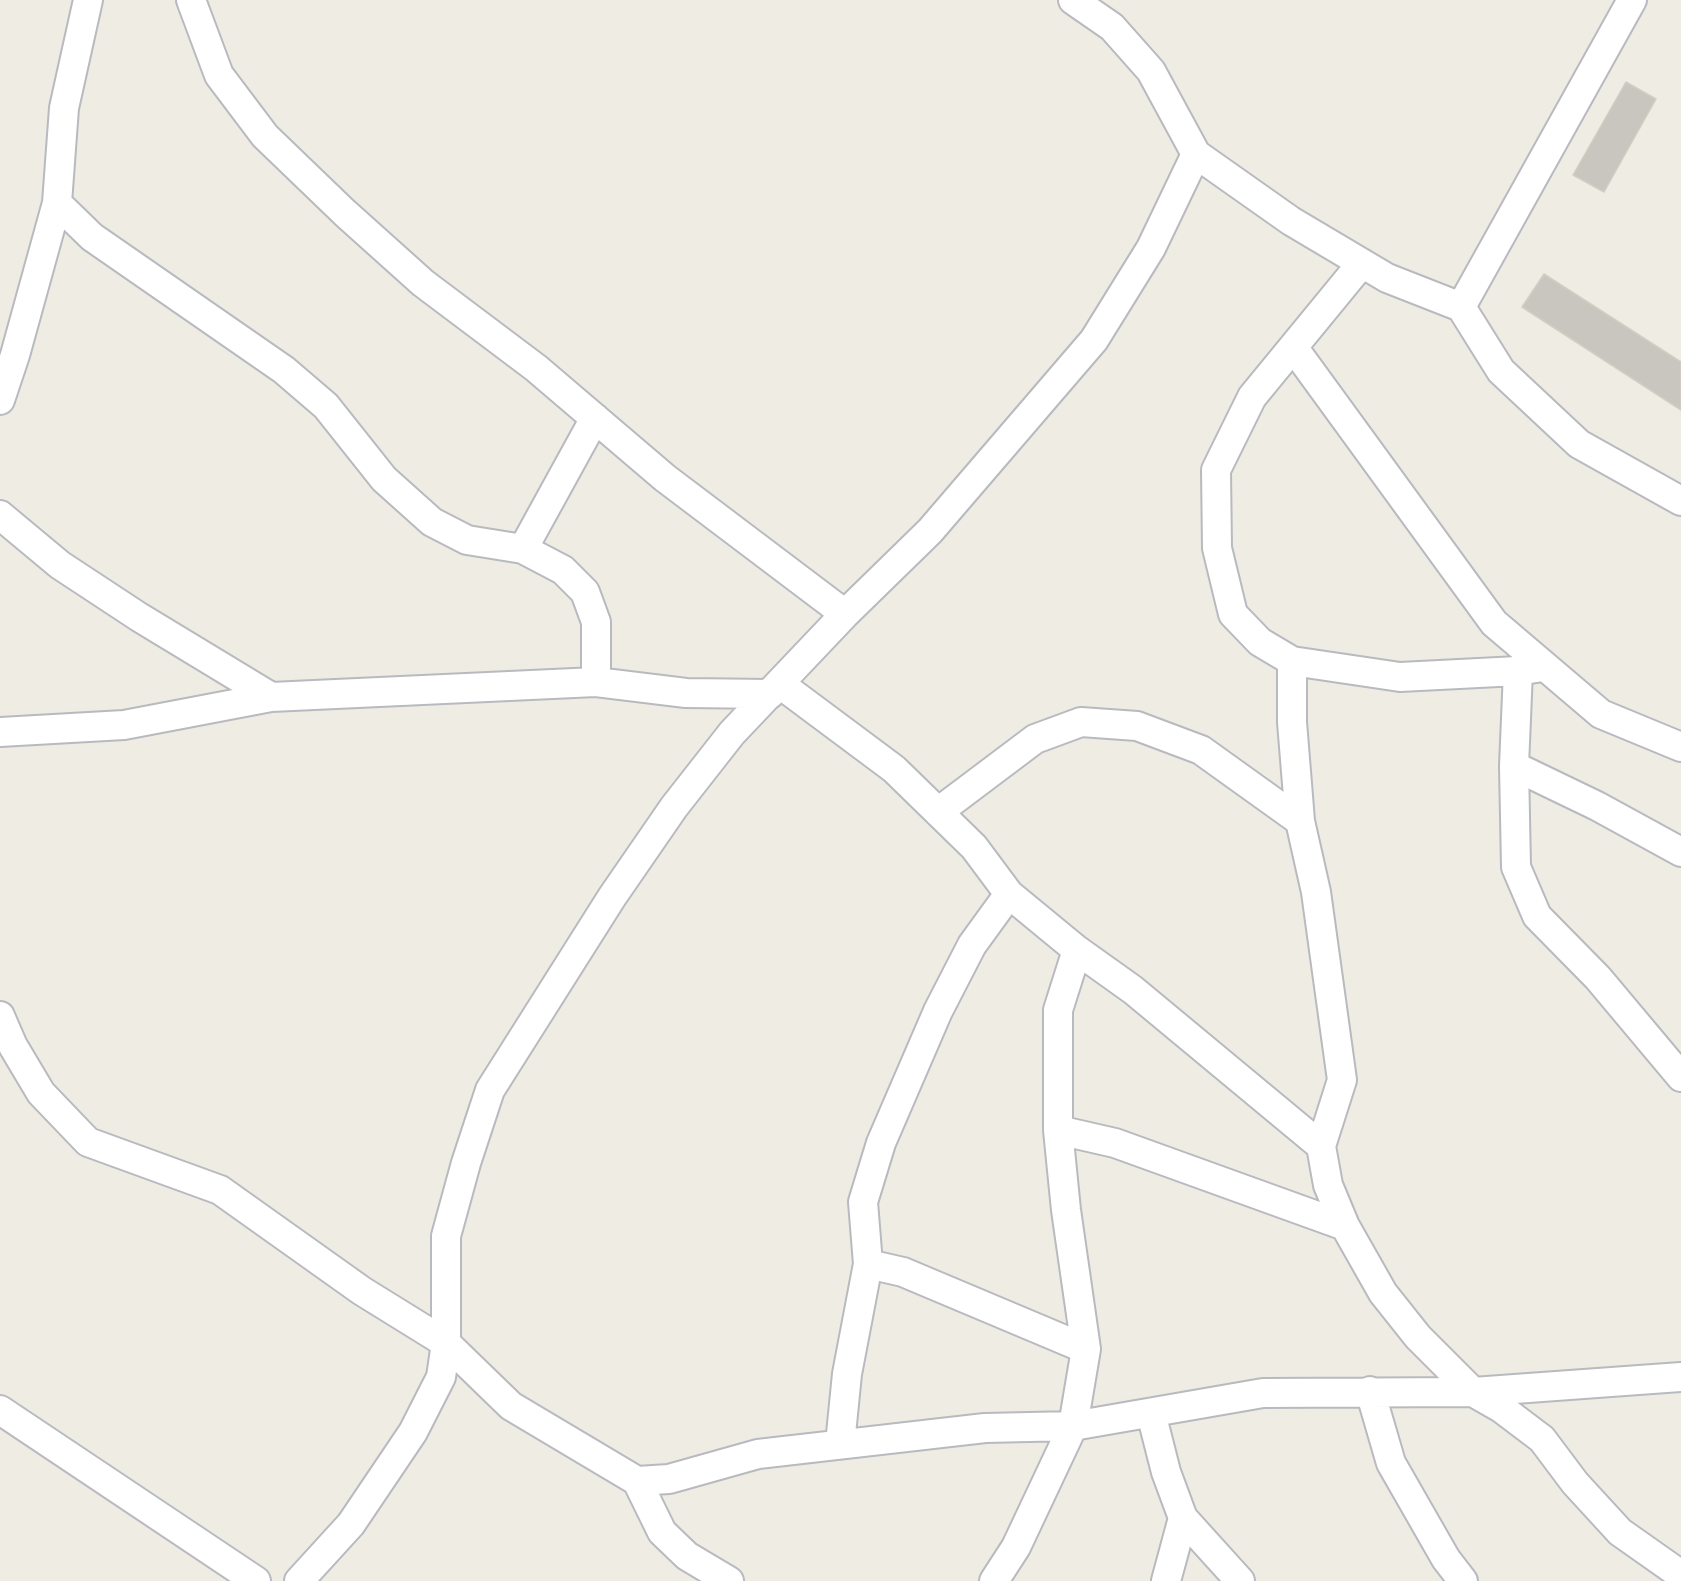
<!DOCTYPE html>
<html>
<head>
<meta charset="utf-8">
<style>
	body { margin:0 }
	canvas { display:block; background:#eeece3 }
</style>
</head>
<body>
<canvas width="1681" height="1581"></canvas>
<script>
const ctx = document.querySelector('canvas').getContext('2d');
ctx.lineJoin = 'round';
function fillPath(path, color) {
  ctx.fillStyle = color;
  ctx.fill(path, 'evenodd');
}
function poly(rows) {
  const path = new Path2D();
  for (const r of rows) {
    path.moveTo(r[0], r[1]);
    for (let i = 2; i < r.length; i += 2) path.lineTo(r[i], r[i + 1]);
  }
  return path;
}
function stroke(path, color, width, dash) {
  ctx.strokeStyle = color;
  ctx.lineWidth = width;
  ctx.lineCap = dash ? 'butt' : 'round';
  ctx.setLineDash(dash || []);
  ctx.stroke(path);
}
const building = poly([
	[1626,82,1656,99,1604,192,1573,175,1626,82],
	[1544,274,1681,362,1681,410,1522,307,1544,274]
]);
fillPath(building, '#c9c6c0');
stroke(building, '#d3cec1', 1.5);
const street = poly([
	[191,0,219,75,265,136,345,213,423,283,536,368,665,478,845,614],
	[1073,0,1112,27,1151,71,1196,154,1291,221,1387,278,1461,307,1501,371,1579,444,1681,501],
	[57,203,92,237,284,370,326,406,384,479,432,522,467,540,523,549,563,570,585,592,596,622,596,682],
	[1362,263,1252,397,1216,470,1217,548,1233,614,1260,642,1292,661,1400,677,1518,671,1542,667],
	[1461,307,1632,0],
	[1293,347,1494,623,1601,714,1681,747],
	[0,400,15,355,57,203,64,108,88,0],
	[0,515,60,565,139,617,271,697],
	[523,549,595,418],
	[1292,661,1292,722,1300,821,1316,892,1342,1080,1321,1146,1328,1185,1345,1226,1383,1293,1418,1337,1473,1392,1501,1408,1542,1439,1575,1483,1620,1532,1681,1575],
	[1518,671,1514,766,1516,867,1537,916,1598,978,1681,1077],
	[780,684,894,769,974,847,1009,894,1077,950,1133,990,1321,1146],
	[0,732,124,725,271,697,596,682,686,693,770,694],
	[1514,766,1597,806,1681,852],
	[938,812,1035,739,1081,722,1137,726,1201,750,1300,821],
	[0,1016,13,1046,41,1093,88,1142,220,1190,362,1291,446,1343,511,1406,637,1481,669,1479,758,1454,985,1428,1073,1426,1263,1393,1473,1392,1681,1377],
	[1058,1130,1115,1143,1345,1226],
	[868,1264,903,1272,1086,1349],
	[1370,1391,1391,1463,1446,1559,1463,1581],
	[0,1410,256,1581],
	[1151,1413,1166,1472,1183,1518,1240,1581],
	[840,1444,847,1374,868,1264,863,1202,881,1143,938,1011,972,945,1009,894],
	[637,1481,662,1532,687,1556,729,1581],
	[299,1581,351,1524,413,1432,441,1377,446,1343,446,1236,466,1163,490,1090,612,897,674,807,732,733,845,614,930,531,1094,340,1151,248,1196,154],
	[994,1581,1016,1547,1073,1426,1086,1349,1066,1210,1058,1130,1058,1010,1077,950],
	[1166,1581,1183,1518]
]);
stroke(street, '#b8babf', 32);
stroke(street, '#fff', 28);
</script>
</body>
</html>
